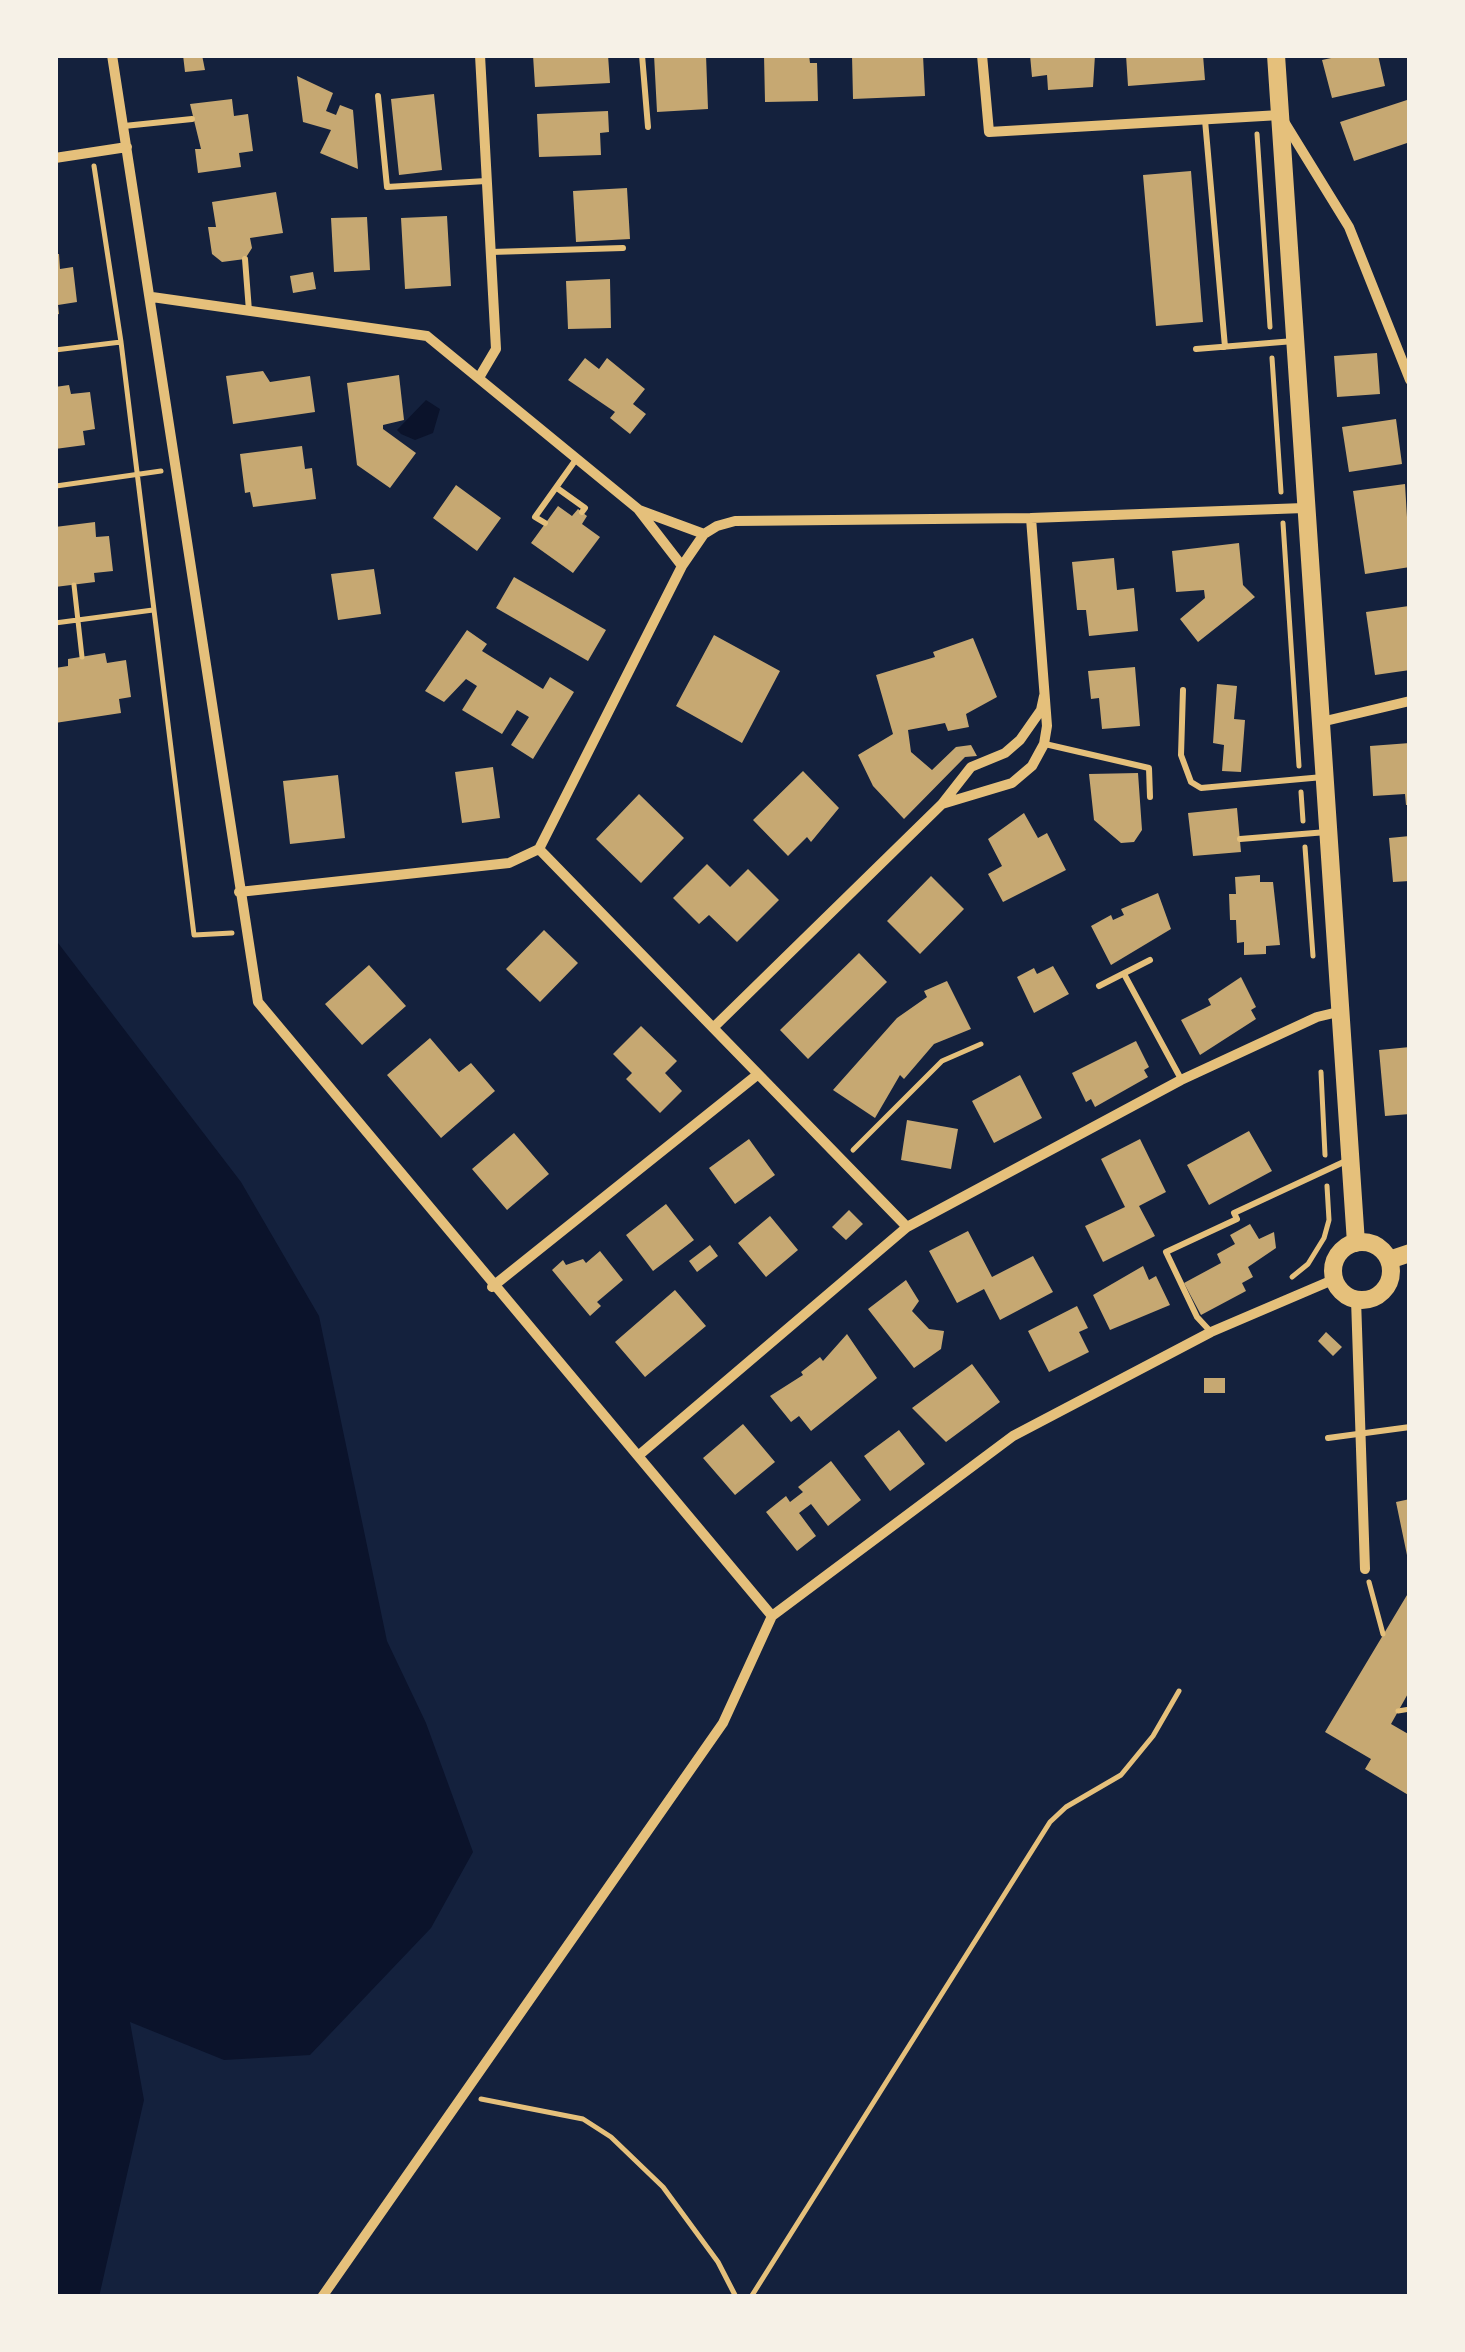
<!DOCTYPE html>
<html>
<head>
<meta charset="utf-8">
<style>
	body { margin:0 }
	#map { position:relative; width:1465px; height:2352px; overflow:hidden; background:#14213d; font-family:"Roboto Serif",serif }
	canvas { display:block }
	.frame { position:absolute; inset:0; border:58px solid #f6f1e7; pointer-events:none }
</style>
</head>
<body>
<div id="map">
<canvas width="1465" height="2352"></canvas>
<div class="frame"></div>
</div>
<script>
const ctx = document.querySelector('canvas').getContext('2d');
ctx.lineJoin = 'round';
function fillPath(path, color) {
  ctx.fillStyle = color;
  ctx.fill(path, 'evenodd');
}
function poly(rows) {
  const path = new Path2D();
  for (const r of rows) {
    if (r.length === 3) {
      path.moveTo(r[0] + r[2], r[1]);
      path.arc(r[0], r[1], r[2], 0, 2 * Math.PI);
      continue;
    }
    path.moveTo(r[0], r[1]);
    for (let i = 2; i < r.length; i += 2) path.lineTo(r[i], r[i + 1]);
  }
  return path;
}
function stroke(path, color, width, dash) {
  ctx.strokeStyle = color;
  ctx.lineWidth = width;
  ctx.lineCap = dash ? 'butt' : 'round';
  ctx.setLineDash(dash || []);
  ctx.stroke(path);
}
fillPath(poly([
	[426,400,440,409,433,433,415,440,401,434,397,430],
	[55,939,241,1182,319,1316,387,1641,426,1723,473,1852,431,1928,310,2055,224,2060,130,2022,144,2100,99,2297,55,2297]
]), '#0b132b');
fillPath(poly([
	[183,55,202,55,205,70,185,72],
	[533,55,608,55,610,83,535,87],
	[654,55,706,55,708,109,657,112],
	[764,55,809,55,810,63,817,63,818,101,765,102],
	[852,55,923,55,925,96,853,99],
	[1030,55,1095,55,1093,87,1048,90,1047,75,1032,77],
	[1126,55,1203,55,1205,80,1128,86],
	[1345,55,1378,55,1385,86,1332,98,1322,60],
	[297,76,333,93,326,111,336,115,340,105,353,110,358,169,320,153,331,130,303,122],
	[434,94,442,170,399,175,391,99],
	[232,99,234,116,248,114,253,151,239,153,241,167,198,173,195,149,201,149,190,104],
	[1410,99,1410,142,1354,161,1340,122],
	[608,111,609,132,600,133,601,155,539,157,537,114],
	[1191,171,1203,322,1156,326,1143,175],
	[627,188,630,239,576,242,573,191],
	[276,192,283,233,250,238,252,248,245,259,222,262,212,254,208,227,216,227,212,202],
	[447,216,451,286,405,289,401,218],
	[367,217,370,270,334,272,331,218],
	[55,254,59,254,60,269,73,267,77,302,58,305,59,314,55,315],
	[313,272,316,289,293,293,290,276],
	[610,279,611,328,568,329,566,281],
	[1377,353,1380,394,1337,397,1334,356],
	[585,358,599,369,607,358,645,389,633,404,646,414,630,434,610,418,615,412,568,380],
	[263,371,270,382,310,376,315,412,233,424,226,376],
	[399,375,404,420,383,425,383,429,416,453,390,488,357,465,347,383],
	[69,385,71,394,90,392,95,429,83,431,85,445,55,449,55,387],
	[1396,419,1402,464,1349,472,1342,427],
	[302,446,305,469,312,468,316,499,253,507,250,492,245,493,240,454],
	[1405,484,1410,567,1365,574,1353,491],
	[456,485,501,518,477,551,433,518],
	[558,506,572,516,578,509,587,516,582,524,600,537,573,573,531,543],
	[95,522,96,537,109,536,113,571,94,573,95,582,55,587,55,527],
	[1239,543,1243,585,1255,597,1198,642,1180,619,1205,598,1204,590,1176,592,1172,551],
	[1114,558,1117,590,1134,588,1138,631,1089,636,1086,610,1077,610,1072,562],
	[374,569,381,614,338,620,331,574],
	[514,577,606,630,588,661,496,608],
	[1409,606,1410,670,1375,675,1366,612],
	[467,630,487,644,482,651,543,689,550,677,574,692,533,759,511,745,529,717,517,710,502,734,462,710,477,686,466,679,444,702,425,691],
	[714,635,780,671,742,743,676,706],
	[973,638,997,697,966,714,969,727,948,731,945,723,908,730,911,752,932,770,956,747,971,745,977,756,965,757,904,819,873,786,858,755,893,734,876,675,935,657,933,652],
	[105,653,107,663,126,660,131,697,119,699,121,713,55,723,55,668,68,666,68,659],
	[1135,667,1140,726,1102,729,1099,698,1091,699,1088,671],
	[1217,684,1237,686,1234,719,1245,720,1241,772,1222,771,1224,745,1213,743],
	[1410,743,1410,805,1406,805,1405,794,1373,796,1370,746],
	[493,767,500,818,462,823,455,772],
	[803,771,839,808,811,842,807,837,788,856,753,820],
	[1138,773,1142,830,1134,842,1121,843,1094,820,1089,774],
	[338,775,345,838,290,844,283,781],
	[639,794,684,838,641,883,596,839],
	[1237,808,1241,852,1193,856,1188,813],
	[1024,813,1038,838,1047,833,1066,870,1003,902,988,874,1002,866,988,839],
	[1410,836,1410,881,1393,882,1389,838],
	[707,864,730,887,748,869,779,900,737,942,709,915,699,924,673,898],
	[1260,875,1260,882,1273,882,1280,945,1266,946,1266,954,1244,955,1244,942,1237,943,1236,920,1230,920,1229,894,1236,894,1235,877],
	[931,876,964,909,920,954,887,921],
	[1158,893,1171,929,1111,965,1091,926,1111,915,1113,920,1124,915,1121,909],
	[544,930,578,963,540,1002,506,969],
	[859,953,887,982,808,1059,780,1030],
	[369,965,406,1006,362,1045,325,1004],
	[1053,966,1069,994,1034,1013,1017,977,1034,968,1037,974],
	[1241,977,1256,1007,1251,1010,1256,1019,1200,1055,1181,1020,1211,1005,1208,999],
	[947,981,971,1029,934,1044,904,1079,900,1075,875,1118,833,1090,897,1018,927,997,924,991],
	[641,1026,677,1061,665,1073,682,1091,660,1113,626,1079,632,1073,613,1054],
	[430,1038,459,1072,471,1063,495,1091,441,1138,387,1075],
	[1136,1041,1149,1067,1144,1070,1148,1077,1095,1107,1091,1099,1086,1102,1072,1073],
	[1410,1047,1410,1114,1385,1116,1379,1050],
	[1020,1075,1042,1118,994,1143,972,1101],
	[907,1120,958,1129,951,1169,901,1160],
	[1249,1131,1272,1171,1209,1205,1187,1165],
	[514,1133,549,1174,507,1210,472,1169],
	[749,1139,775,1175,735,1204,709,1168],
	[1140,1139,1166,1192,1139,1206,1155,1236,1103,1262,1085,1226,1125,1207,1101,1159],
	[666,1204,694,1240,653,1271,626,1235],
	[849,1210,863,1224,846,1240,832,1227],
	[770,1216,798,1250,766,1277,738,1243],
	[1250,1224,1259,1239,1274,1232,1276,1248,1248,1267,1253,1277,1242,1283,1246,1291,1201,1315,1184,1283,1221,1263,1217,1254,1235,1244,1230,1235],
	[968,1231,992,1277,1033,1256,1053,1292,1000,1320,984,1289,957,1303,929,1251],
	[710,1245,718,1256,697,1272,689,1261],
	[600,1251,623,1280,597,1302,601,1306,590,1316,552,1270,563,1260,566,1265,583,1259,586,1263],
	[1143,1266,1149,1280,1156,1276,1170,1305,1110,1330,1093,1295],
	[906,1280,919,1301,912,1311,929,1329,944,1331,941,1349,914,1368,868,1309],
	[675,1290,706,1326,645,1377,615,1342],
	[1077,1306,1088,1328,1079,1332,1089,1352,1049,1372,1028,1331],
	[1326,1332,1342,1347,1333,1356,1318,1341],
	[847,1334,877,1378,811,1431,799,1416,791,1422,770,1396,803,1375,801,1372,820,1357,823,1361],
	[972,1364,1000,1402,946,1442,912,1408],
	[1204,1378,1225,1378,1225,1393,1204,1393],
	[743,1424,775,1462,735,1495,703,1458],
	[899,1430,925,1464,890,1491,864,1456],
	[831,1461,861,1500,828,1526,811,1504,799,1513,816,1536,797,1551,766,1512,786,1496,790,1502,803,1492,798,1487],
	[1410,1499,1410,1560,1408,1560,1396,1502],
	[1410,1590,1410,1690,1391,1724,1410,1735,1410,1796,1365,1769,1371,1759,1325,1732]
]), '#c6a872');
stroke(poly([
	[1257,134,1270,327],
	[94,166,121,342,194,935,232,933],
	[55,350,121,342],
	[1272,358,1281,492],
	[55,482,55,496],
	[56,486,161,471],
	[1283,523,1299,766],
	[74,585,82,657],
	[55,623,153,610],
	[1301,792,1303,821],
	[1305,847,1313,956],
	[1321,1072,1325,1155],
	[853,1150,942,1061,981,1044],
	[1292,1277,1308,1264,1324,1238,1329,1220,1327,1186],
	[1369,1582,1383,1634],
	[1398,1711,1410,1709],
	[481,2099,583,2119,611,2137,663,2187,718,2262,736,2297],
	[751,2297,1050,1822,1066,1807,1121,1775,1153,1736,1179,1691]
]), '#e5c07b', 5);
stroke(poly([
	[348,55,357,55],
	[642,55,648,127],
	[378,96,387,187,486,181],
	[1205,120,1225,347],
	[124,126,192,119],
	[491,252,623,248],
	[245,259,249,311],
	[1196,349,1294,341],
	[557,488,585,508,582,512],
	[545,523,535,517,577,458],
	[1183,690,1181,755,1191,782,1201,788,1323,777],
	[1045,744,1149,768,1150,797],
	[1240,839,1327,832],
	[1124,974,1181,1079],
	[1099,986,1150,960],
	[1210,1331,1197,1317,1166,1252,1237,1219,1234,1213,1348,1160],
	[1328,1438,1410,1427]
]), '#e5c07b', 6);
stroke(poly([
	[112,55,258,1002,772,1616],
	[982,55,989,132,1280,115,1349,227,1410,380],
	[55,158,127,147],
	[152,297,427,336,638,509,682,566],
	[480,376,496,349,480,55],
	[639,510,704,534],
	[1321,722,1410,701],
	[942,804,1012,783,1032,766,1044,744,1047,726,1031,518],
	[539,849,907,1227],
	[239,892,509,863,539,849,682,566,704,534,717,526,735,521,1031,518,1304,508],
	[714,1027,942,804,971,767,1005,753,1020,740,1041,710,1044,696],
	[492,1287,757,1075],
	[1356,1299,1365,1569],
	[638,1456,907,1227,1181,1080,1317,1017,1338,1012],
	[322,2297,723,1723,772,1616,1013,1436,1211,1332,1335,1279]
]), '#e5c07b', 10);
stroke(poly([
	[1276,55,1356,1243],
	[1362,1271,29],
	[1389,1260,1410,1253]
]), '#e5c07b', 18);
</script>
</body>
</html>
